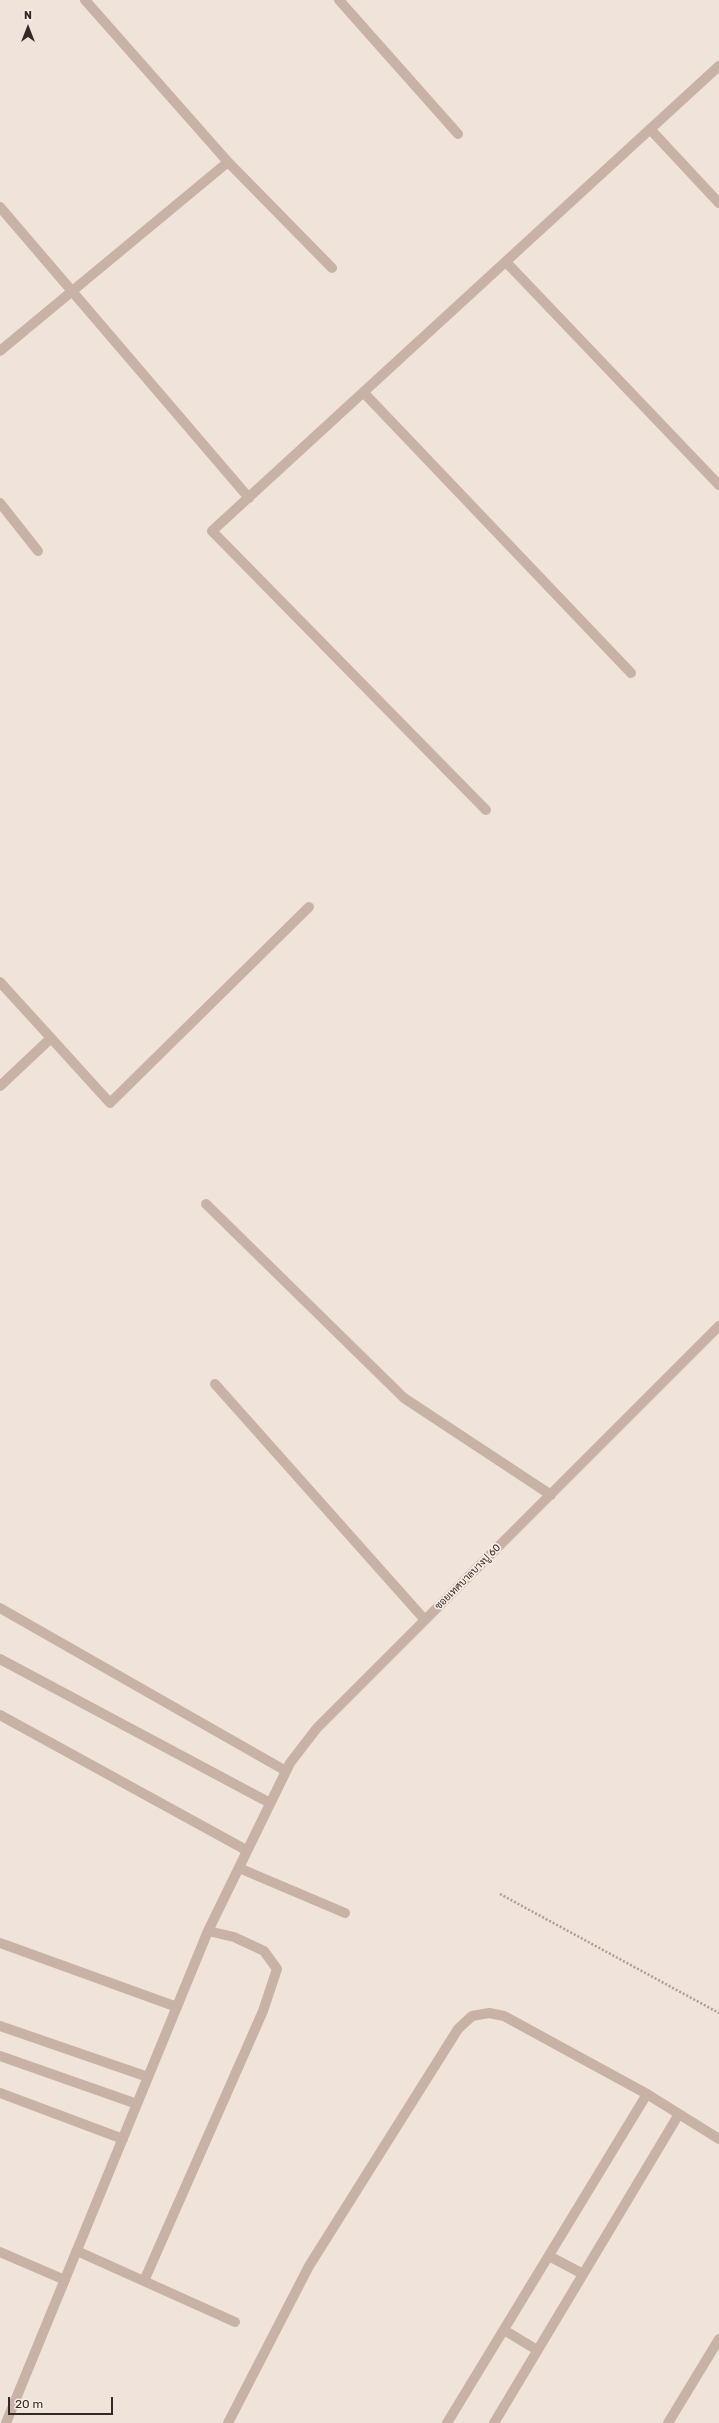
<!DOCTYPE html>
<html>
<head>
<meta charset="utf-8">
<style>
	body { margin:0 }
	#map { position:relative; width:719px; height:2423px; overflow:hidden; background:#f0e3d9; font-family:Rubik,sans-serif }
	canvas { display:block }
	.north { position:absolute; left:8px; top:8px; width:40px; height:40px; -webkit-text-stroke:3px #f8ede4; paint-order:stroke; rotate:0deg; font-size:11px; font-weight:700; line-height:16px; text-align:center; color:#332926 }
	.north::after { content:''; display:block; margin:auto; width:14px; height:18px; background:#332926; clip-path:polygon(50% 0,100% 100%,50% 72%,0 100%) }
	.scale { position:absolute; left:8px; top:2397px; width:105px; height:18px; box-sizing:border-box; border:2px solid #332926; border-top:0; padding-left:5px; font-size:12px; line-height:14px; white-space:nowrap; color:#332926; -webkit-text-stroke:3px #f8ede4; paint-order:stroke }
</style>
</head>
<body>
<div id="map">
<canvas width="719" height="2423"></canvas>
<div class="north">N</div>
<div class="scale">20 m</div>
</div>
<script>
const ctx = document.querySelector('canvas').getContext('2d');
ctx.lineJoin = 'round';
function poly(rows) {
  const path = new Path2D();
  for (const r of rows) {
    path.moveTo(r[0], r[1]);
    for (let i = 2; i < r.length; i += 2) path.lineTo(r[i], r[i + 1]);
  }
  return path;
}
function stroke(path, color, width, dash) {
  ctx.strokeStyle = color;
  ctx.lineWidth = width;
  ctx.lineCap = dash ? 'butt' : 'round';
  ctx.setLineDash(dash || []);
  ctx.stroke(path);
}
function label(font, color, halo, rows, align = 'center') {
  ctx.font = font + ' Rubik,Sarabun,sans-serif';
  ctx.lineWidth = 3.5;
  ctx.setLineDash([]);
  ctx.textBaseline = 'middle';
  ctx.strokeStyle = halo;
  ctx.fillStyle = color;
  for (const [text, x, y, turn = 0] of rows) {
    ctx.save();
    ctx.translate(x, y);
    ctx.rotate((+turn || 0) * Math.PI / 180);
    ctx.textAlign = isNaN(turn) ? turn : align;
    if (halo) ctx.strokeText(text, 0, 0);
    ctx.fillText(text, 0, 0);
    ctx.restore();
  }
}
stroke(poly([
	[500,1894,719,2013]
]), '#b29c90', 2.5, [2, 2]);
stroke(poly([
	[85,0,228,162,332,268],
	[339,0,458,134],
	[650,129,719,203],
	[0,207,249,498],
	[506,262,719,485],
	[0,351,228,162],
	[364,393,631,673],
	[0,503,38,551],
	[486,810,212,531,719,66],
	[0,982,51,1038],
	[0,1086,51,1038,110,1103,309,907],
	[206,1204,404,1398,551,1495],
	[215,1384,425,1620],
	[0,1608,286,1771],
	[0,1659,270,1803],
	[0,1715,246,1850],
	[239,1868,345,1913],
	[0,1943,177,2007],
	[0,2026,148,2077],
	[0,2056,137,2104],
	[0,2093,123,2139],
	[77,2251,235,2322],
	[0,2252,65,2280],
	[549,2256,583,2274],
	[144,2281,263,2011,277,1969,264,1951,234,1937,208,1931],
	[504,2330,537,2350],
	[6,2423,208,1931,290,1763,317,1728,719,1326],
	[228,2423,309,2266,458,2029,472,2016,489,2013,504,2016,647,2094,719,2139],
	[447,2423,647,2094],
	[494,2423,679,2114],
	[668,2423,719,2339]
]), '#c7b2a5', 10);
label('10px', '#332926', '#f8ede4', [
	["ซอยเทศบาลบางปู 60",468,1577,-45]
]);
</script>
</body>
</html>
